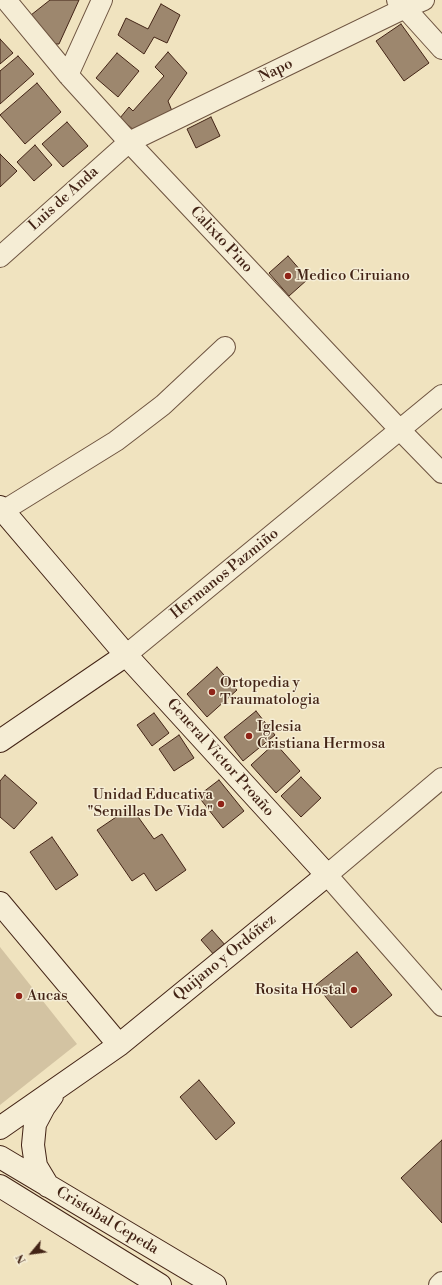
<!DOCTYPE html>
<html>
<head>
<meta charset="utf-8">
<style>
	body { margin:0 }
	#map { position:relative; width:442px; height:1285px; overflow:hidden; background:#f0e3bf; font-family:"Libre Bodoni",serif }
	canvas { display:block }
	.north { position:absolute; left:12px; top:1233px; width:40px; height:40px; -webkit-text-stroke:3px #f5edd5; paint-order:stroke; rotate:241deg; font-size:11px; font-weight:700; line-height:16px; text-align:center; color:#432416 }
	.north::after { content:''; display:block; margin:auto; width:14px; height:18px; background:#432416; clip-path:polygon(50% 0,100% 100%,50% 72%,0 100%) }
</style>
</head>
<body>
<div id="map">
<canvas width="442" height="1285"></canvas>
<div class="north">N</div>
</div>
<script>
const ctx = document.querySelector('canvas').getContext('2d');
ctx.lineJoin = 'round';
function fillPath(path, color) {
  ctx.fillStyle = color;
  ctx.fill(path, 'evenodd');
}
function poly(rows) {
  const path = new Path2D();
  for (const r of rows) {
    path.moveTo(r[0], r[1]);
    for (let i = 2; i < r.length; i += 2) path.lineTo(r[i], r[i + 1]);
  }
  return path;
}
function stroke(path, color, width, dash) {
  ctx.strokeStyle = color;
  ctx.lineWidth = width;
  ctx.lineCap = dash ? 'butt' : 'round';
  ctx.setLineDash(dash || []);
  ctx.stroke(path);
}
function label(font, color, halo, rows, align = 'center') {
  ctx.font = font + ' "Libre Bodoni",serif';
  ctx.lineWidth = 3;
  ctx.setLineDash([]);
  ctx.textBaseline = 'middle';
  ctx.strokeStyle = halo;
  ctx.fillStyle = color;
  for (const [text, x, y, turn = 0] of rows) {
    ctx.save();
    ctx.translate(x, y);
    ctx.rotate((+turn || 0) * Math.PI / 180);
    ctx.textAlign = isNaN(turn) ? turn : align;
    if (halo) ctx.strokeText(text, 0, 0);
    ctx.fillText(text, 0, 0);
    ctx.restore();
  }
}
fillPath(poly([
	[0,947,77,1044,0,1105]
]), '#d3c3a2');
const building = poly([
	[50,0,79,0,59,44,49,44,31,15,50,0],
	[161,4,180,15,167,43,154,37,144,54,118,35,126,18,148,29,161,4],
	[401,24,429,63,404,81,376,41,401,24],
	[0,39,13,53,0,64,0,39],
	[168,52,187,73,168,101,172,111,137,133,120,118,129,107,133,111,164,76,155,67,168,52],
	[117,53,139,71,118,97,96,78,117,53],
	[18,56,34,74,0,104,0,71,18,56],
	[37,83,61,112,25,144,0,115,37,83],
	[211,117,220,136,196,148,187,129,211,117],
	[67,122,88,146,63,167,42,144,67,122],
	[35,145,52,165,34,181,17,162,35,145],
	[0,154,17,171,0,187,0,154],
	[288,256,308,279,289,296,269,273,288,256],
	[217,667,237,690,207,717,187,694,217,667],
	[256,711,275,735,243,761,224,737,256,711],
	[154,713,169,733,152,746,137,725,154,713],
	[179,735,194,758,174,771,159,749,179,735],
	[275,743,300,771,276,793,251,765,275,743],
	[5,775,37,803,14,829,0,817,0,781,5,775],
	[301,777,321,798,301,817,281,796,301,777],
	[219,780,244,811,223,828,198,796,219,780],
	[131,807,154,839,162,834,186,870,156,891,144,873,132,881,97,830,131,807],
	[52,837,78,875,56,890,30,852,52,837],
	[212,930,226,946,215,956,201,940,212,930],
	[357,952,392,995,351,1028,316,985,357,952],
	[199,1080,235,1123,216,1140,180,1097,199,1080],
	[442,1140,442,1223,401,1178,442,1140]
]);
fillPath(building, '#9d876e');
stroke(building, '#432416', 1);
const street = poly([
	[6,0,68,75,129,142,400,430,442,473],
	[397,0,405,8,442,49],
	[68,75,102,0],
	[0,257,129,142,405,8,424,0],
	[3,511,116,441,163,405,225,347],
	[126,655,442,395],
	[442,778,327,875,442,1006],
	[439,1285,442,1282]
]);
const secondary = poly([
	[0,507,126,655,327,875,119,1045,0,1128],
	[0,741,126,655],
	[0,903,119,1045],
	[0,1157,215,1285],
	[0,1186,160,1285],
	[48,1186,36,1166,33,1145,35,1124,44,1107,52,1096]
]);
stroke(street, '#6e5440', 22);
stroke(secondary, '#432416', 24);
stroke(street, '#f5edd5', 20);
stroke(secondary, '#f5edd5', 22);
for (const [x, y, r, color] of [
	[288,276,4,"#8f2418"],
	[212,692,4,"#8f2418"],
	[249,736,4,"#8f2418"],
	[221,804,4,"#8f2418"],
	[354,990,4,"#8f2418"],
	[19,996,4,"#8f2418"]
]) {
  const dot = new Path2D();
  dot.arc(x, y, r, 0, 2 * Math.PI);
  ctx.fillStyle = color;
  ctx.fill(dot);
  stroke(dot, '#f5edd5', 1.5);
}
label('15px', '#432416', '#f5edd5', [
	["Napo",276,71,-26],
	["Luis de Anda",64,199,-42],
	["Calixto Pino",221,240,47],
	["Hermanos Pazmiño",225,574,-39],
	["General Victor Proaño",220,758,48],
	["Quijano y Ordóñez",225,958,-39],
	["Cristobal Cepeda",107,1221,31]
]);
label('15px', '#432416', '#f5edd5', [
	["Medico Ciruiano",296,276],
	["Ortopedia y",220,683],
	["Traumatologia",220,700],
	["Iglesia",257,727],
	["Cristiana Hermosa",257,744],
	["Unidad Educativa",213,795,"right"],
	["\"Semillas De Vida\"",213,812,"right"],
	["Rosita Hostal",346,990,"right"],
	["Aucas",27,996]
], 'left');
</script>
</body>
</html>
